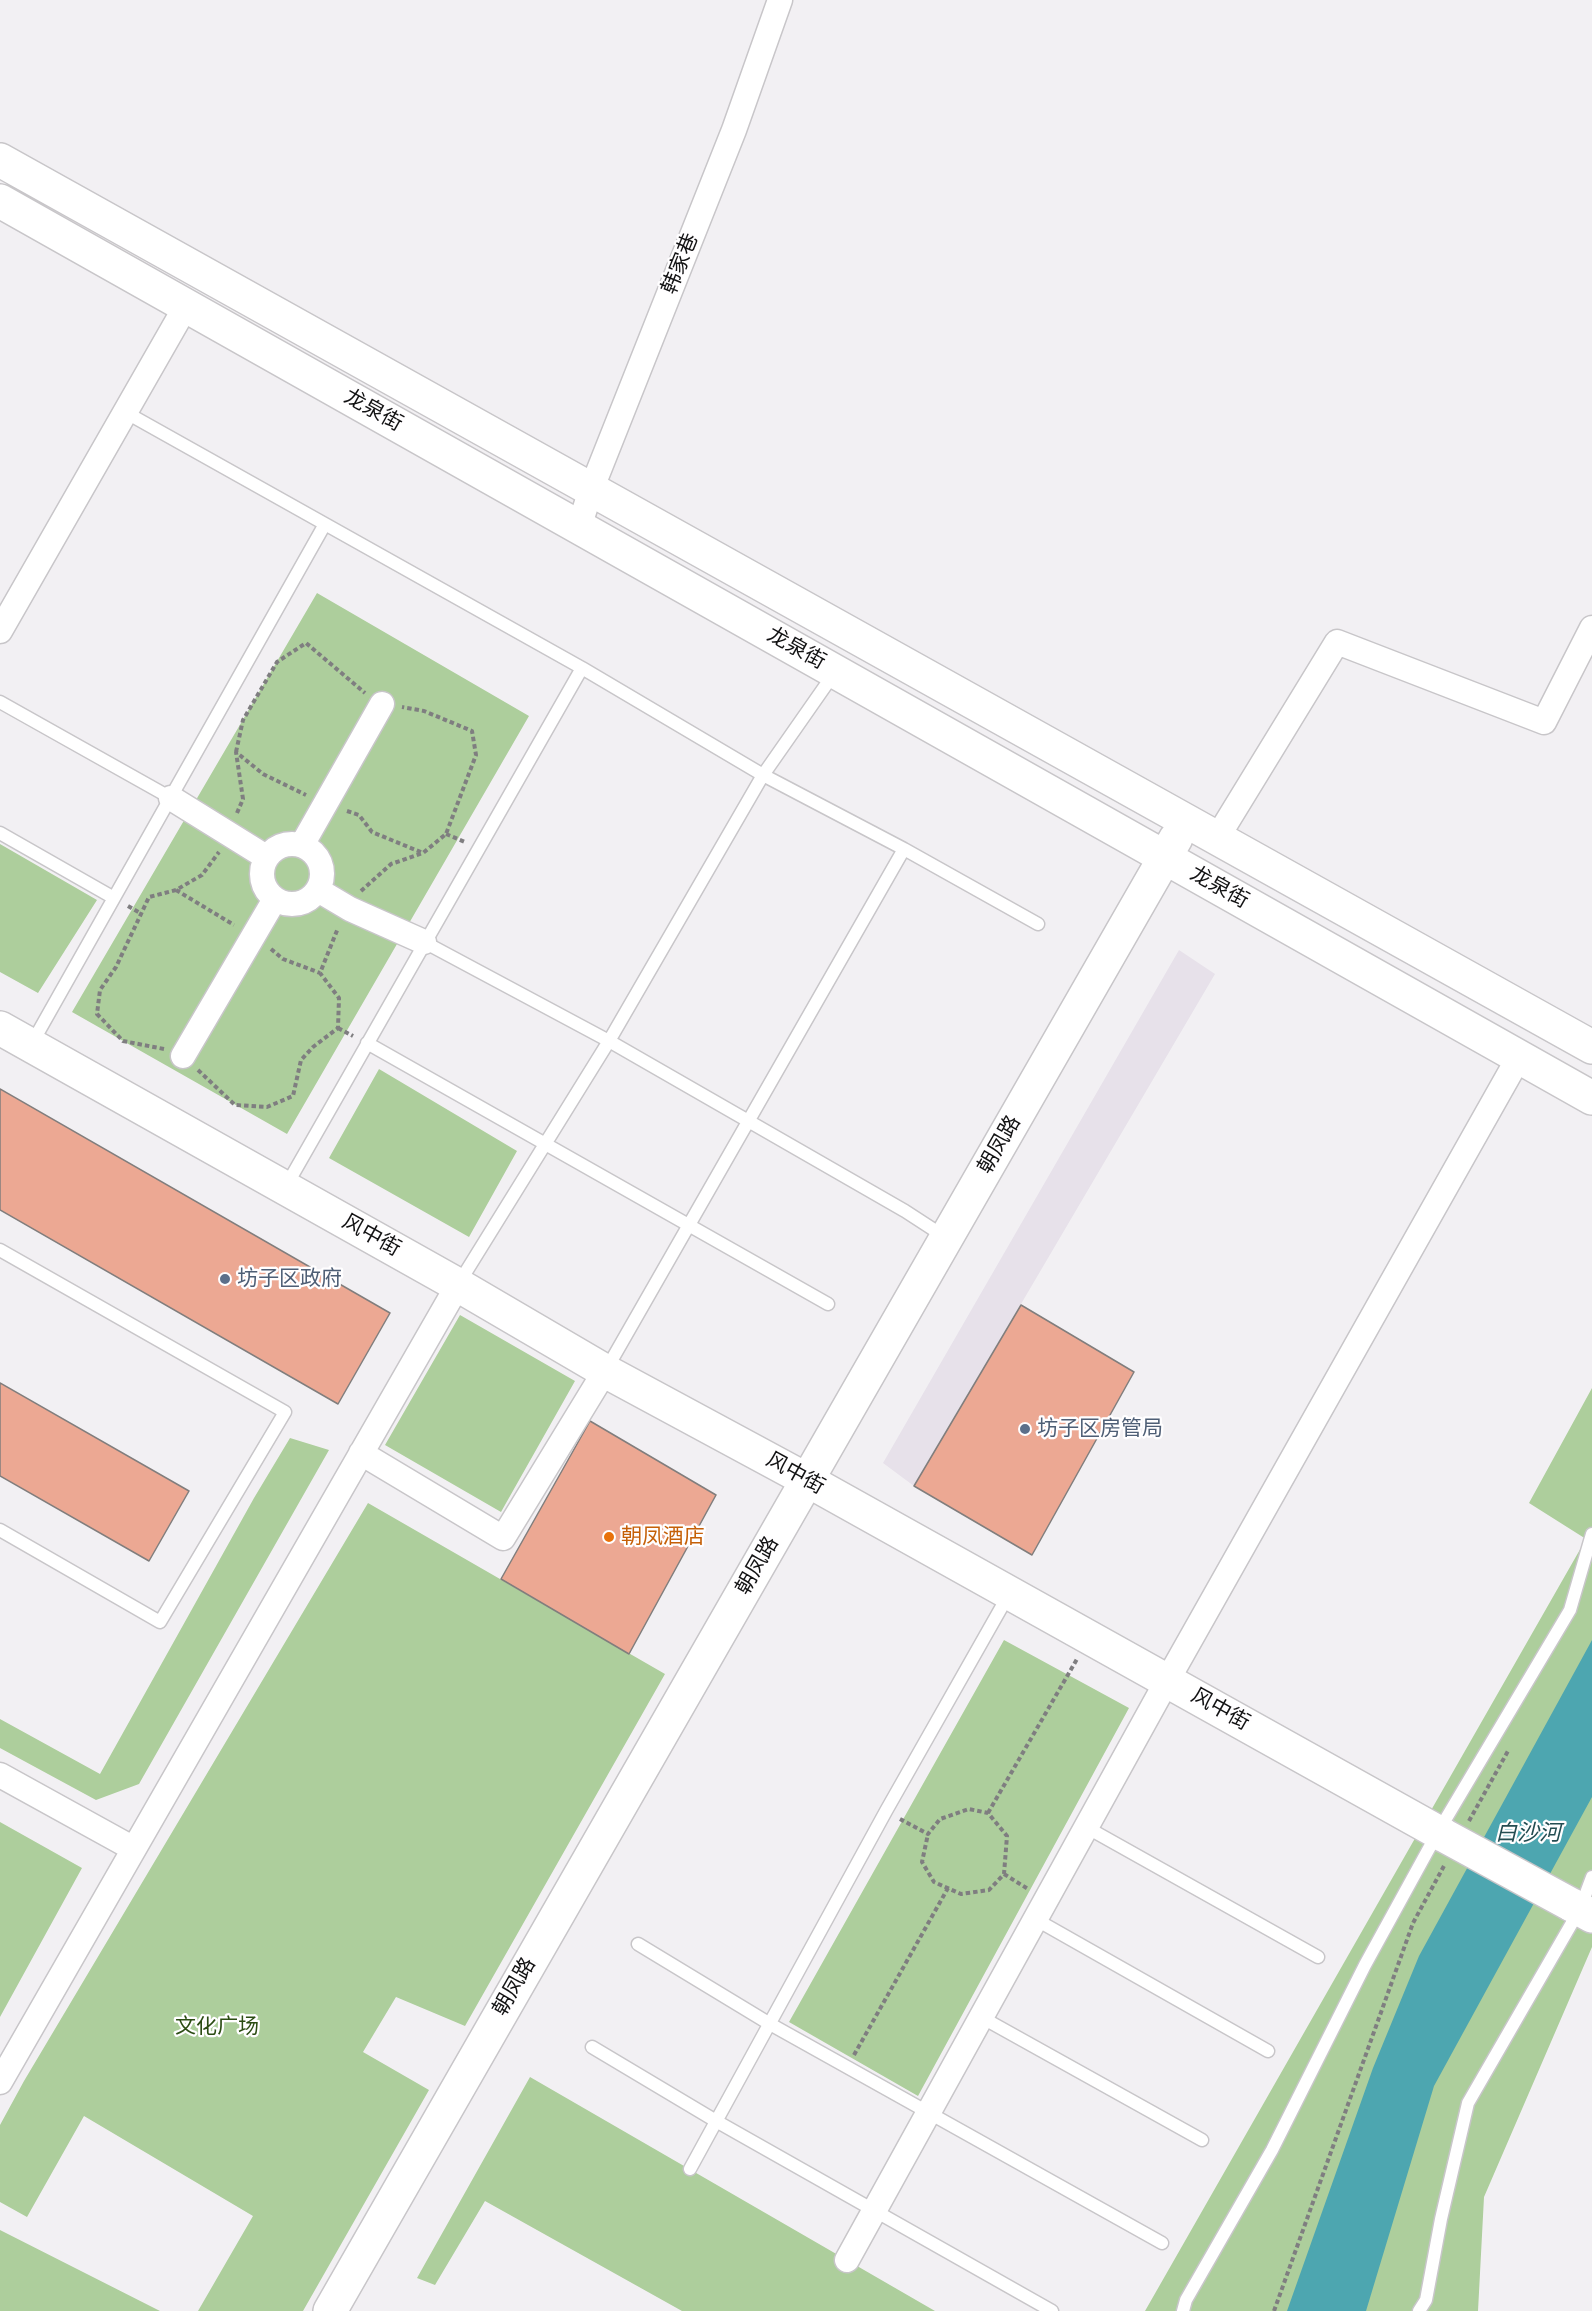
<!DOCTYPE html>
<html>
<head>
<meta charset="utf-8">
<style>
	body { margin:0 }
	canvas { display:block; background:#f2f0f3 }
</style>
</head>
<body>
<canvas width="1592" height="2311"></canvas>
<script>
const ctx = document.querySelector('canvas').getContext('2d');
ctx.lineJoin = 'round';
function fillPath(path, color) {
  ctx.fillStyle = color;
  ctx.fill(path, 'evenodd');
}
function poly(rows) {
  const path = new Path2D();
  for (const r of rows) {
    if (r.length === 3) {
      path.moveTo(r[0] + r[2], r[1]);
      path.arc(r[0], r[1], r[2], 0, 2 * Math.PI);
      continue;
    }
    path.moveTo(r[0], r[1]);
    for (let i = 2; i < r.length; i += 2) path.lineTo(r[i], r[i + 1]);
  }
  return path;
}
function stroke(path, color, width, dash) {
  ctx.strokeStyle = color;
  ctx.lineWidth = width;
  ctx.lineCap = dash ? 'butt' : 'round';
  ctx.setLineDash(dash || []);
  ctx.stroke(path);
}
function label(font, color, halo, rows, align = 'center') {
  ctx.font = font + ' "DM Sans","Noto Sans SC",sans-serif';
  ctx.lineWidth = 4.5;
  ctx.setLineDash([]);
  ctx.textBaseline = 'middle';
  ctx.strokeStyle = halo;
  ctx.fillStyle = color;
  for (const [text, x, y, turn = 0] of rows) {
    ctx.save();
    ctx.translate(x, y);
    ctx.rotate((+turn || 0) * Math.PI / 180);
    ctx.textAlign = isNaN(turn) ? turn : align;
    if (halo) ctx.strokeText(text, 0, 0);
    ctx.fillText(text, 0, 0);
    ctx.restore();
  }
}
fillPath(poly([
	[1179,950,1215,974,914,1486,883,1463]
]), '#e7e1ea');
fillPath(poly([
	[317,593,529,716,287,1134,72,1012],
	[0,844,97,900,38,993,0,972],
	[379,1069,517,1151,469,1237,329,1158],
	[460,1315,575,1381,501,1512,385,1445],
	[1592,1388,1592,1947,1484,2197,1478,2311,1145,2311,1586,1539,1529,1503],
	[290,1438,329,1450,139,1784,96,1800,0,1748,0,1719,100,1774,254,1498],
	[368,1503,665,1674,465,2026,396,1997,363,2052,429,2090,303,2311,198,2311,253,2216,84,2116,27,2217,0,2202,0,2125,24,2081],
	[1004,1640,1129,1708,918,2096,789,2022],
	[0,1822,82,1868,0,2017],
	[530,2077,935,2311,682,2311,485,2201,435,2285,417,2278],
	[0,2230,160,2311,0,2311]
]), '#adce9c');
fillPath(poly([
	[1592,1640,1592,1797,1434,2086,1366,2311,1287,2311,1373,2068,1419,1956]
]), '#4da6b0');
const building = poly([
	[0,1089,390,1313,338,1404,0,1210,0,1089],
	[1021,1305,1134,1372,1032,1555,914,1486,1021,1305],
	[0,1383,189,1491,149,1561,0,1476,0,1383],
	[590,1421,716,1495,629,1654,501,1579,590,1421]
]);
fillPath(building, '#eca893');
stroke(building, '#817e7d', 1.5);
const lane = poly([
	[125,412,582,668,763,775,904,849,1038,924],
	[0,702,171,798],
	[0,833,114,898],
	[424,942,609,1041,905,1211,945,1237],
	[367,1043,828,1304],
	[31,1045,325,524],
	[285,1188,582,668],
	[0,1250,285,1412,160,1622,0,1530],
	[459,1283,609,1041,763,775,835,672],
	[606,1370,904,849],
	[1086,1827,1318,1957],
	[1035,1919,1268,2051],
	[638,1944,770,2024,1162,2243],
	[981,2017,1202,2140],
	[592,2047,716,2121,1052,2311],
	[690,2169,886,1811,1009,1594],
	[1183,2311,1186,2300,1272,2150,1365,1965,1438,1832,1570,1610,1592,1534],
	[1419,2311,1426,2300,1441,2219,1468,2103,1580,1909,1592,1877]
]);
const street = poly([
	[579,527,591,490,734,130,780,0],
	[0,631,186,306],
	[171,798,266,857],
	[1217,838,1337,642,1544,722,1592,628],
	[292,874,30],
	[302,845,382,704],
	[318,890,350,909,424,942],
	[183,1056,275,899],
	[361,1453,503,1538,605,1371],
	[0,1775,134,1849],
	[0,2082,458,1285],
	[847,2260,1167,1681,1519,1057]
]);
const secondary = poly([
	[0,160,1592,1047],
	[0,201,1592,1098],
	[0,1028,458,1285,605,1371,807,1480,1445,1836],
	[1570,1904,1592,1916],
	[330,2311,1176,838]
]);
stroke(lane, '#c8c6c9', 15);
stroke(street, '#c8c6c9', 27);
stroke(secondary, '#c8c6c9', 36);
stroke(poly([
	[236,752,243,720,277,662,306,643,365,693],
	[347,811,359,815,372,832,423,853],
	[237,813,243,799,236,752,263,774,306,795],
	[446,834,465,842],
	[176,890,234,925],
	[361,891,391,864,423,853,446,834,476,755,472,731,424,711,402,707],
	[128,906,140,913],
	[271,949,283,959,320,973],
	[338,1028,353,1036],
	[164,1049,123,1041,97,1014,100,990,116,967,149,897,176,890,202,875,219,852],
	[198,1070,235,1105,267,1107,293,1096,301,1060,313,1047,338,1028,339,998,320,973,338,928],
	[988,1813,1077,1659],
	[900,1819,928,1834,940,1819,969,1809,988,1813,1007,1836,1004,1874,989,1890,961,1894,934,1882,922,1862,928,1834],
	[1469,1821,1508,1751],
	[1004,1874,1028,1889],
	[854,2055,948,1888],
	[1274,2311,1413,1923,1445,1864]
]), '#7f7e80', 4, [4.5, 3]);
stroke(lane, '#fff', 12);
stroke(street, '#fff', 24);
stroke(secondary, '#fff', 33);
const secondaryBridge = poly([
	[1445,1836,1570,1904]
]);
stroke(secondaryBridge, '#c8c6c9', 36, []);
stroke(secondaryBridge, '#fff', 33);
for (const [x, y, r, color] of [
	[225,1279,6,"#5c6f8a"],
	[1025,1429,6,"#5c6f8a"],
	[609,1537,6,"#e8710a"]
]) {
  const dot = new Path2D();
  dot.arc(x, y, r, 0, 2 * Math.PI);
  ctx.fillStyle = color;
  ctx.fill(dot);
  stroke(dot, '#fffeff', 2);
}
label('21px', '#121213', '#fffeff', [
	["韩家巷",681,264,-68],
	["龙泉街",373,411,29],
	["龙泉街",796,649,29],
	["龙泉街",1219,888,29],
	["朝凤路",1000,1145,-60],
	["风中街",371,1236,29],
	["风中街",795,1474,29],
	["朝凤路",758,1566,-60],
	["风中街",1220,1710,29],
	["朝凤路",515,1987,-60]
]);
label('21px', '#4e5e75', '#fffeff', [
	["坊子区政府",237,1279],
	["坊子区房管局",1037,1429]
], 'left');
label('21px', '#c56008', '#fffeff', [
	["朝凤酒店",621,1537]
], 'left');
label('21px', '#2b4c13', '#fffeff', [
	["文化广场",217,2027]
]);
label('italic 22px', '#244d52', '#fffeff', [
	["白沙河",1528,1834]
]);
</script>
</body>
</html>
